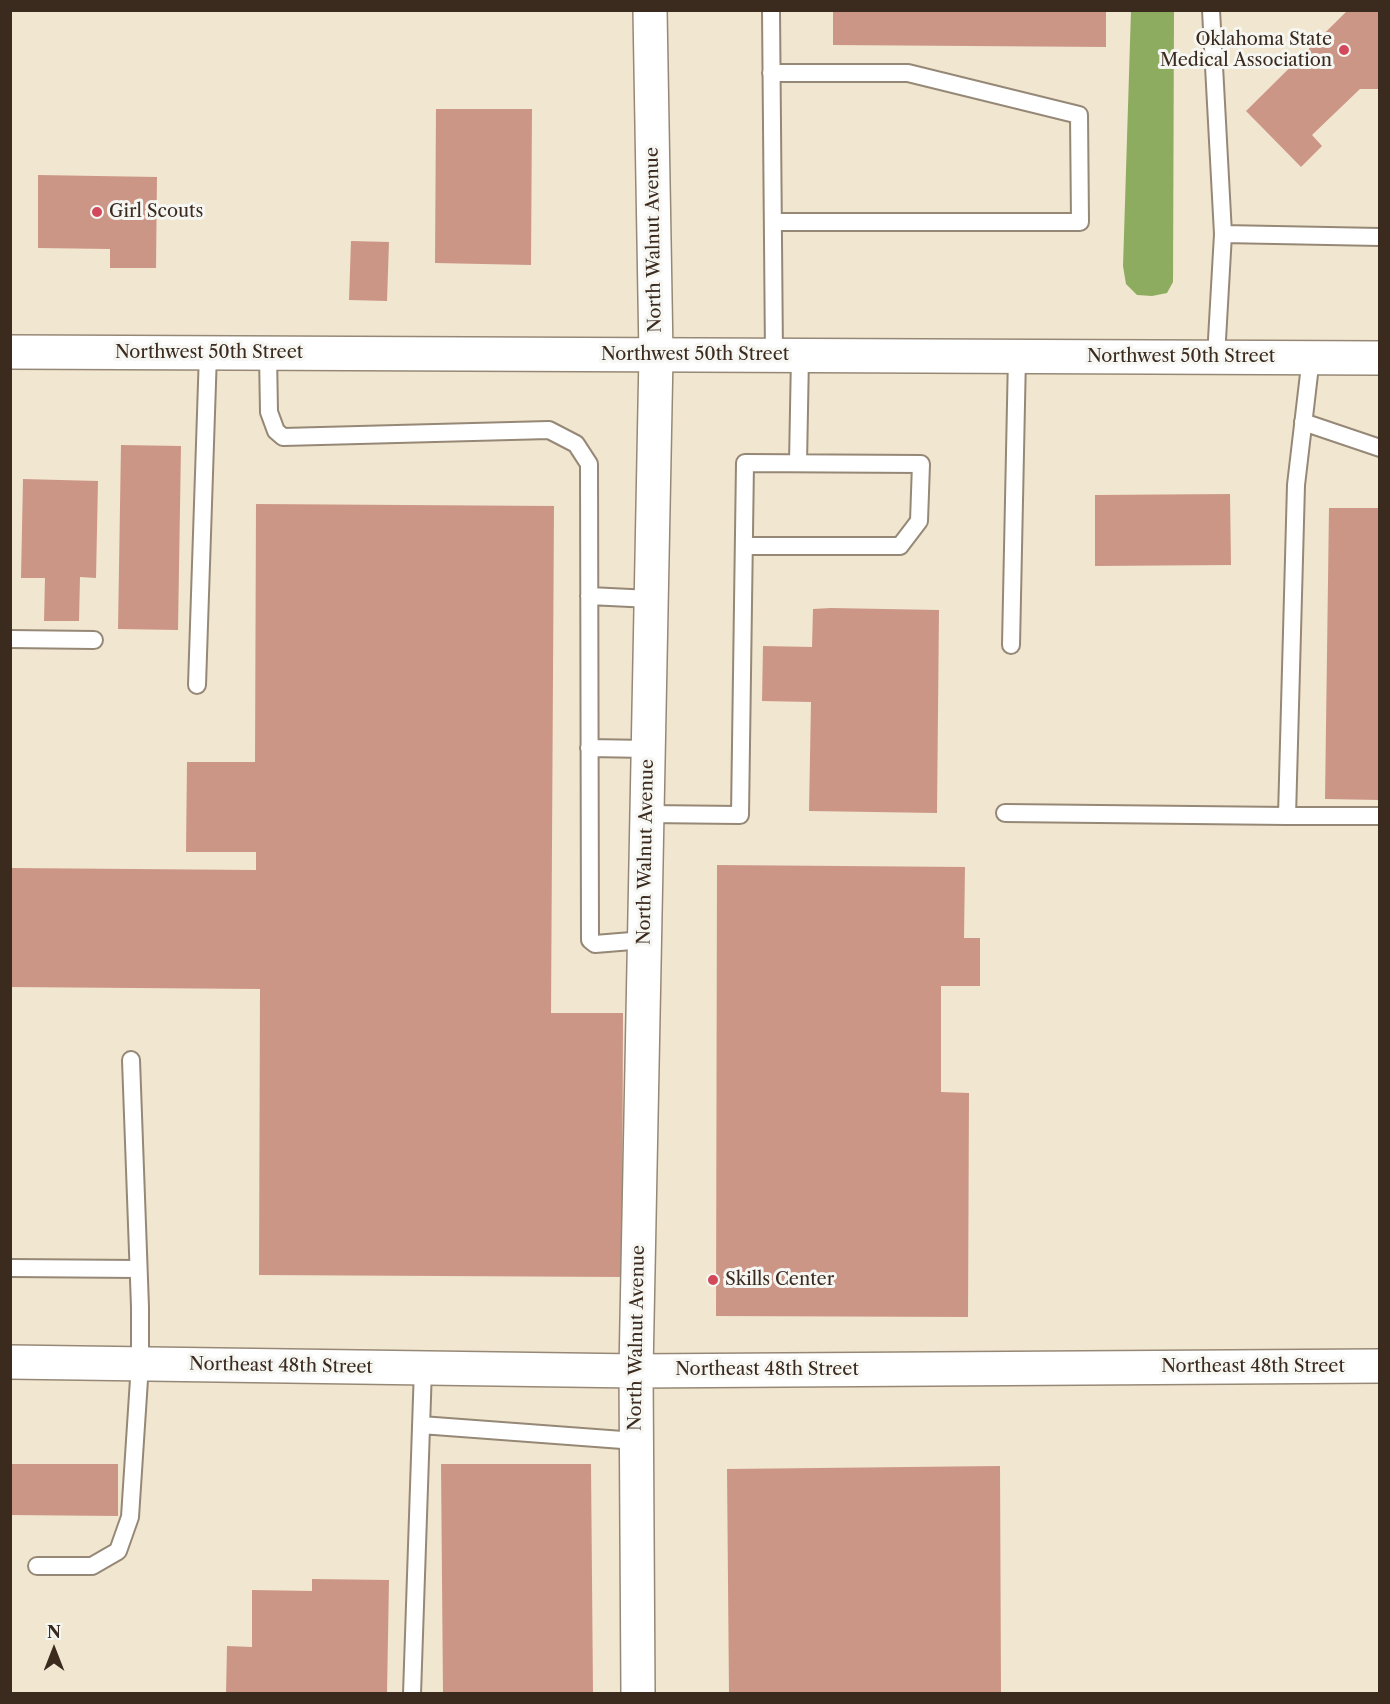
<!DOCTYPE html>
<html>
<head>
<meta charset="utf-8">
<style>
	body { margin:0 }
	#map { position:relative; width:1390px; height:1704px; overflow:hidden; background:#f1e6cf; font-family:"Libre Caslon Text",serif }
	canvas { display:block }
	.frame { position:absolute; inset:0; border:12px solid #3b2a1e; pointer-events:none }
	.north { position:absolute; left:24px; top:1620px; width:60px; height:60px; -webkit-text-stroke:4px #f6f6f2; paint-order:stroke; rotate:0deg; font-size:16px; font-weight:700; line-height:24px; text-align:center; color:#3b2a1e }
	.north::after { content:''; display:block; margin:auto; width:21px; height:27px; background:#3b2a1e; clip-path:polygon(50% 0,100% 100%,50% 72%,0 100%) }
</style>
</head>
<body>
<div id="map">
<canvas width="1390" height="1704"></canvas>
<div class="frame"></div>
<div class="north">N</div>
</div>
<script>
const ctx = document.querySelector('canvas').getContext('2d');
ctx.lineJoin = 'round';
function fillPath(path, color) {
  ctx.fillStyle = color;
  ctx.fill(path, 'evenodd');
}
function poly(rows) {
  const path = new Path2D();
  for (const r of rows) {
    path.moveTo(r[0], r[1]);
    for (let i = 2; i < r.length; i += 2) path.lineTo(r[i], r[i + 1]);
  }
  return path;
}
function stroke(path, color, width, dash) {
  ctx.strokeStyle = color;
  ctx.lineWidth = width;
  ctx.lineCap = dash ? 'butt' : 'round';
  ctx.setLineDash(dash || []);
  ctx.stroke(path);
}
function label(font, color, halo, rows, align = 'center') {
  ctx.font = font + ' "Libre Caslon Text",serif';
  ctx.lineWidth = 6;
  ctx.setLineDash([]);
  ctx.textBaseline = 'middle';
  ctx.strokeStyle = halo;
  ctx.fillStyle = color;
  for (const [text, x, y, turn = 0] of rows) {
    ctx.save();
    ctx.translate(x, y);
    ctx.rotate((+turn || 0) * Math.PI / 180);
    ctx.textAlign = isNaN(turn) ? turn : align;
    if (halo) ctx.strokeText(text, 0, 0);
    ctx.fillText(text, 0, 0);
    ctx.restore();
  }
}
fillPath(poly([
	[1131,11,1174,11,1173,282,1167,293,1152,296,1137,295,1126,284,1123,266]
]), '#8dac5f');
fillPath(poly([
	[833,10,1106,10,1106,47,833,45],
	[1348,10,1380,10,1380,89,1360,89,1312,135,1322,146,1301,167,1246,111],
	[436,109,532,109,531,265,435,263],
	[38,175,157,177,156,268,110,268,110,249,38,248],
	[351,241,389,242,387,301,349,300],
	[121,445,181,446,178,630,118,629],
	[23,479,98,481,96,578,80,577,79,621,44,621,45,578,21,578],
	[1230,494,1231,565,1095,566,1095,495],
	[256,504,554,506,551,1013,623,1013,622,1277,259,1275,260,989,10,987,10,868,256,870,256,852,186,852,187,762,255,762],
	[1329,508,1380,508,1380,800,1325,799],
	[831,608,939,610,937,813,809,811,811,702,762,701,763,646,812,647,813,609],
	[717,865,965,867,964,938,980,938,980,986,941,986,941,1092,969,1093,968,1317,716,1316],
	[10,1464,118,1464,118,1516,10,1515],
	[441,1464,591,1464,593,1694,443,1694],
	[1000,1466,1001,1694,729,1694,727,1469],
	[312,1579,389,1580,387,1694,226,1694,227,1646,252,1647,252,1590,312,1591]
]), '#cc9687');
const service = poly([
	[771,10,774,356],
	[1211,10,1223,234,1216,357],
	[771,73,908,73,1079,115,1080,222,773,222],
	[1223,234,1380,237],
	[268,354,269,412,276,431,283,437,549,430,576,444,589,464,590,940,595,944,644,940],
	[1311,357,1296,485,1287,816,1380,816],
	[1303,422,1380,448],
	[798,463,800,356],
	[589,596,651,599],
	[10,639,94,640],
	[1011,645,1017,356],
	[197,685,208,353],
	[589,748,648,749],
	[1005,813,1287,816],
	[647,814,740,815,745,463,921,464,919,521,900,546,744,546],
	[10,1268,138,1269],
	[421,1425,636,1441],
	[37,1566,92,1566,118,1551,130,1517,140,1364,140,1307,131,1060],
	[412,1694,423,1368]
]);
const minor = poly([
	[10,1362,636,1371,1380,1366],
	[638,1694,636,1371,656,355,650,10]
]);
const secondary = poly([
	[10,352,1380,358]
]);
stroke(service, '#968876', 20);
stroke(minor, '#968876', 36);
stroke(secondary, '#968876', 36);
stroke(service, '#fff', 16);
stroke(minor, '#fff', 33);
stroke(secondary, '#fff', 33);
for (const [x, y, r, color] of [
	[1344,50,6,"#d1495b"],
	[97,212,6,"#d1495b"],
	[713,1280,6,"#d1495b"]
]) {
  const dot = new Path2D();
  dot.arc(x, y, r, 0, 2 * Math.PI);
  ctx.fillStyle = color;
  ctx.fill(dot);
  stroke(dot, '#f6f6f2', 2);
}
label('18px', '#3b2a1e', '#f6f6f2', [
	["Oklahoma State",1332,40,"right"],
	["Medical Association",1332,61,"right"],
	["Girl Scouts",109,212],
	["Skills Center",725,1280]
], 'left');
label('18px', '#3b2a1e', '#f6f6f2', [
	["North Walnut Avenue",654,240,-91],
	["Northwest 50th Street",209,353],
	["Northwest 50th Street",695,355],
	["Northwest 50th Street",1181,357],
	["North Walnut Avenue",646,852,-89],
	["North Walnut Avenue",637,1338,-89],
	["Northeast 48th Street",281,1366,1],
	["Northeast 48th Street",1253,1367],
	["Northeast 48th Street",767,1370]
]);
</script>
</body>
</html>
